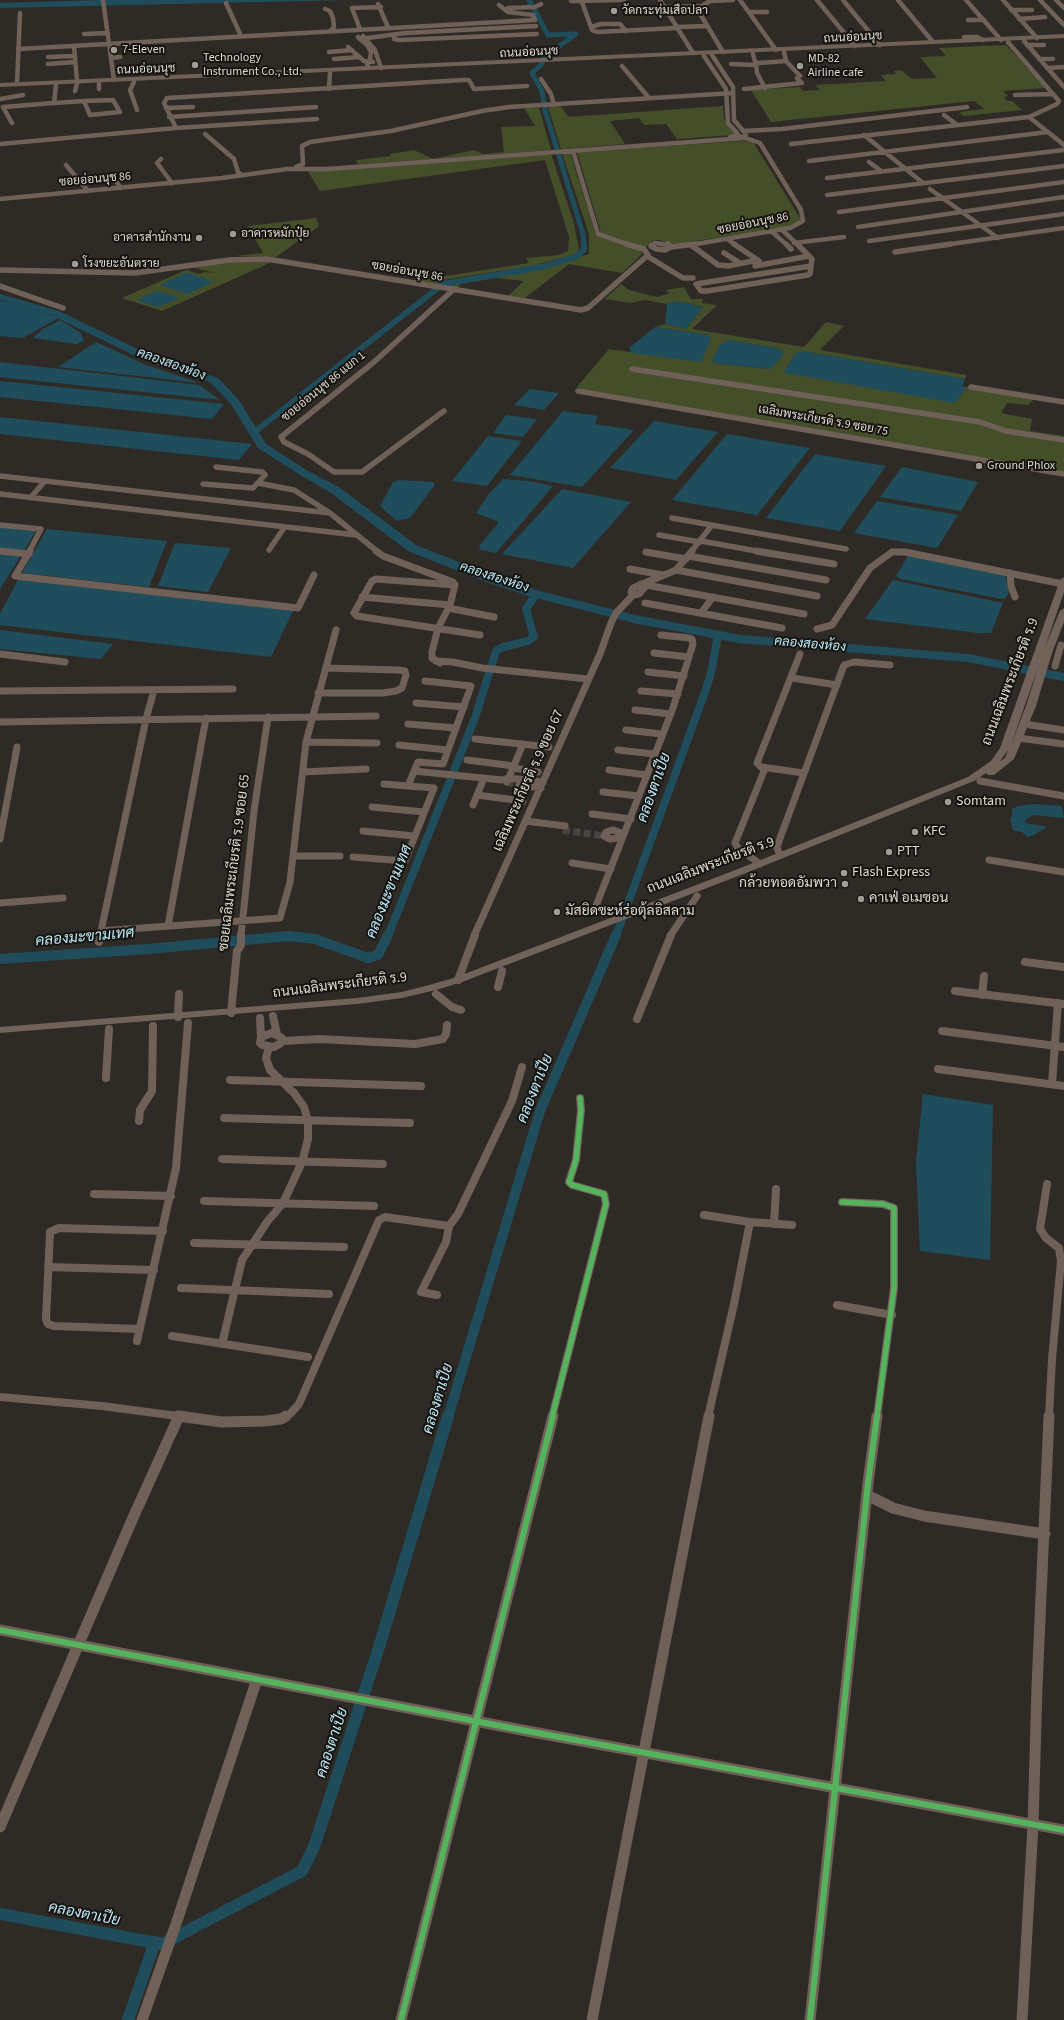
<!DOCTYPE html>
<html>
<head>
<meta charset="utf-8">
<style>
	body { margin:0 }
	canvas { display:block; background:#2e2a26 }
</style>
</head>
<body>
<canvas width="1064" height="2020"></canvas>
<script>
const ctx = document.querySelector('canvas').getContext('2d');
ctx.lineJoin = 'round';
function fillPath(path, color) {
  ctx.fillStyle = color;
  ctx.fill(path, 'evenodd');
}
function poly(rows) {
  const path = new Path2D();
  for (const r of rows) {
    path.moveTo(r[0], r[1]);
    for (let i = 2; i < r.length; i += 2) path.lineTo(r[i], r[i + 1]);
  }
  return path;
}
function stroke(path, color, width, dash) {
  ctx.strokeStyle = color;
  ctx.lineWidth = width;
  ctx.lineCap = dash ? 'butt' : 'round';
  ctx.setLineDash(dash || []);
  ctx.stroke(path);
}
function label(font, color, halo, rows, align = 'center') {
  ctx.font = font + ' "Source Sans 3",Sarabun,sans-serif';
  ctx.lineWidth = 4;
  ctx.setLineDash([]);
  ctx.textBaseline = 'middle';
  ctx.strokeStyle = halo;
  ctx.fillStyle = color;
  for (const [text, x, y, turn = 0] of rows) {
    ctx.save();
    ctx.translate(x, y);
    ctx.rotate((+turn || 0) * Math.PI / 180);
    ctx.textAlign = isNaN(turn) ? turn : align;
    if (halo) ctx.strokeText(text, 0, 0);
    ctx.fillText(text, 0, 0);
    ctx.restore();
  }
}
fillPath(poly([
	[1006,45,1046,88,1003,91,1008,96,1004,97,1007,101,1012,101,1022,110,964,116,959,112,984,109,974,101,771,122,751,90,800,87,803,91,820,90,815,85,886,81,881,75,896,74,894,71,901,70,912,79,937,78,920,57,946,56,939,48],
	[560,106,569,117,723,106,724,119,735,133,734,135,677,139,666,124,644,125,639,118,610,121,625,144,561,149,548,107],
	[524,108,539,108,551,150,433,159,358,164,356,160,391,156,390,154,414,150,433,159,474,150,483,154,504,152,501,127,535,126],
	[743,141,753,142,800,218,799,223,789,227,675,244,658,240,652,241,645,248,601,233,577,152],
	[570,152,596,236,639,250,643,253,622,273,569,264,525,298,508,296,524,281,496,278,461,283,458,288,445,285,539,270,589,254,589,234,562,153],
	[551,154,573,220,579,249,575,254,533,266,442,280,439,284,413,281,529,263,526,258,558,255,568,251,569,237,545,160,320,191,307,170],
	[316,218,319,226,276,257,235,256,263,253,248,226],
	[234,261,272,262,162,311,122,298,186,270,198,274,205,272,215,273,191,267],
	[621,284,629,290,657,297,670,293,665,290,684,287,691,299,703,299,702,303,717,305,692,329,804,347,826,322,844,326,820,350,966,375,965,379,802,351,954,403,967,387,1034,399,1028,405,1007,403,1001,413,1032,419,1030,431,1064,436,1064,473,582,389,577,387,609,349,637,353,709,335,655,327,665,324,686,329,703,307,677,301,667,304,645,300,630,303,605,299],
	[728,340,776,348,783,351,782,357,769,369,714,363,712,360]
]), '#444f2a');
fillPath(poly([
	[101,0,348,0,0,8,0,3],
	[185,273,188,273,214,282,187,294,160,285],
	[158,291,180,298,158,307,136,300],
	[0,301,21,305,58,318,23,338,0,336],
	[677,301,703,307,686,329,665,324,667,304],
	[60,320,81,333,84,341,76,344,33,338,43,329],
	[655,327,709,335,711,339,701,362,632,353,629,348],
	[728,340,776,348,783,351,782,357,770,369,714,363,712,360,720,345],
	[96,342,146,365,200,383,58,367],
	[802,351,965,379,962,386,967,387,954,403,786,373,784,371,797,352],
	[0,362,199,385,220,400,0,377],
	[0,381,224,404,212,419,0,397],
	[530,389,559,393,544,410,514,405],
	[563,411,598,416,595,424,634,430,582,487,510,475],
	[506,415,537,419,523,437,493,433],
	[0,417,252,444,239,460,0,434],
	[654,421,718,432,676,480,610,468],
	[727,434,810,448,757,515,672,500],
	[488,436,522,441,487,486,452,481],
	[815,454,886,466,840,531,766,518],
	[902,467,978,482,961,511,880,497],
	[503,479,529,481,553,486,496,553,481,550,479,546,499,522,476,513,489,494],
	[399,480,433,482,435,485,410,518,397,521,380,506,393,482],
	[562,489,631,502,573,568,502,554],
	[877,501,958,515,937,548,854,533],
	[0,527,36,531,0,589],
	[47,529,167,541,149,587,22,573],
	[175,543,231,548,208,592,158,586],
	[908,556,1005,575,1009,592,1005,599,1002,599,900,579,896,576],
	[19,578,294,609,271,657,0,625,0,614],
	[893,580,1003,603,991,633,978,633,865,619],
	[0,630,113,644,101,659,0,649],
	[1033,804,1062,806,1064,818,1033,815,1025,820,1026,823,1047,827,1032,836,1028,837,1022,832,1013,830,1010,818,1012,816,1012,809,1018,806],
	[923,1094,993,1105,990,1260,920,1251,916,1162]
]), '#204d5b');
stroke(poly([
	[529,0,548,35,576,34,544,57,541,65,532,73,542,91,545,110,583,234,584,245]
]), '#204d5b', 5);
stroke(poly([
	[253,433,443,284,542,267,575,257,584,250,584,244]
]), '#204d5b', 6);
stroke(poly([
	[634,619,740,639,968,658,1064,677],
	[388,936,475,718,496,651,503,647,528,641,534,637,526,609,536,594],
	[616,936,705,692,711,673,718,635]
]), '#204d5b', 8);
stroke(poly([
	[0,959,148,949,289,936,315,939,368,958,378,955,388,935],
	[448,1417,540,1111,616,935]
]), '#204d5b', 10);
stroke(poly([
	[0,1914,162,1944,302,1871,314,1847,379,1647,448,1416],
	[128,2020,155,1942]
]), '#204d5b', 12);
fillPath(poly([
	[0,294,59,311,154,357,218,378,239,400,266,444,308,471,339,487,416,545,497,577,540,591,639,616,640,619,634,623,532,597,489,583,408,551,331,493,300,475,258,448,231,404,210,382,146,361,51,315,0,300,0,294]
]), '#204d5b');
stroke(poly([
	[507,782,519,785],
	[563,830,604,836]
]), '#484440', 7, [7, 3.5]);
stroke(poly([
	[103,0,114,80],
	[660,0,693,53],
	[740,0,776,50],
	[817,0,855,46],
	[843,0,880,45],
	[898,0,933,42],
	[966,0,1001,40],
	[1003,0,1037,38],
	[1040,0,1064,25],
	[1056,0,1064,8],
	[571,1,624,0],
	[582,2,592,30,597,32,677,28],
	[226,3,241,36],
	[378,4,388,27],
	[665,7,702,6,710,1,733,0],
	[508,8,535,7,541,4],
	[325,9,330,11,333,18,334,27,330,31],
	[1011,10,1032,10],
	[699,12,723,52],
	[749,12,767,12],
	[1019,19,1045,17],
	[968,20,984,20],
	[591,27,601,24,620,24,626,31],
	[676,27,707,26],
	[360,29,352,8,381,7],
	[84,34,108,33],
	[363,36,375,50,381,68],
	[394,36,394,39,400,40,537,34],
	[358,37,367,45,371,52,370,60,367,64,369,68],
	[964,37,977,37,983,40],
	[360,39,405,33,536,26],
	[1024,41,1064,87],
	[1027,45,1044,45],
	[74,46,77,81],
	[348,47,364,61,373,62],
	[18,49,535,20,533,15,508,12,499,5],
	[329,52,352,50],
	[753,54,755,62,759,63,786,61,784,52],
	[704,56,726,89,728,123,737,133,736,136,730,137],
	[48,57,75,56],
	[111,58,120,57],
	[334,59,360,57],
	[1039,59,1053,59],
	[756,63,757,73,765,88],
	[48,64,75,62],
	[731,64,755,65],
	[622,66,649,98],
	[1047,68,1064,67],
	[541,79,551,94,554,105],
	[134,82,130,90,137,110],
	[99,83,99,89],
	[17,84,20,13],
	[329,89,330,73],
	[744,89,802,83,797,78,800,76,786,61],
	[75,91,77,84],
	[1015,95,1053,94],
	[0,99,23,95],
	[113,100,120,112,90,115,84,101,113,100],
	[54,103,84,101],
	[166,108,193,107],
	[944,115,956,124],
	[169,117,316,107],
	[1029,117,1064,145],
	[12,123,3,107,54,103,56,85],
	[176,128,164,103,167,98,463,80,469,80,474,89,527,86],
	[743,131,782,129,967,107],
	[205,134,234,159,238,172,242,175],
	[864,135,923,183],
	[0,144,176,128,317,119],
	[791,144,1029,117,1057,104,1059,101,1008,42],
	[573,151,598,234,630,245],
	[161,159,157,163,172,183],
	[809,161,1048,132],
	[869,162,881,171],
	[66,165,88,191],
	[296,167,303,164,302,146,310,142,391,131,482,111,509,107,733,93],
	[113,177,121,188],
	[827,178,1064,150],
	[930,189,998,238],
	[827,195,1064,166],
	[0,199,222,178,287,169,328,169,744,138,746,134,734,120,733,87,712,55],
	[839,212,1064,182],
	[858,227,1064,197],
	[781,229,798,245],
	[771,231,787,245],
	[727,239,736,245],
	[869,241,1064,214],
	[794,243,844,237],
	[652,245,655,243,669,245],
	[690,245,790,228,803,221,801,210,760,143,740,136],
	[944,245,1064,228]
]), '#6f6158', 4.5);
stroke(poly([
	[654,244,651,246,656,249,665,250,671,247,668,244],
	[734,244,759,261],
	[786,244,791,249],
	[797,244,809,256],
	[691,245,718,265,728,266,758,260],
	[671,247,695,244],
	[895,252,951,244],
	[724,253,740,263],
	[647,256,683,278,693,278],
	[755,266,809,256,812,259,811,266],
	[811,266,810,274,808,275,707,291,701,291,696,284,811,266],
	[0,270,135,273,229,260,267,259,581,310,588,308,648,255,644,249,626,244],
	[0,286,63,308],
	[632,369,980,422,1006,431,1064,440],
	[971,387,1064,402],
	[578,391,1064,474],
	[444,411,362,472,334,472,308,454,284,442,281,437,374,362,454,289],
	[0,476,330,513],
	[258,483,294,490,330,513,378,552],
	[203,484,253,488,265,475,262,472,216,467],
	[0,494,356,535],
	[31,497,45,481],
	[672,518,846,549],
	[0,525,41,529,29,552],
	[659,535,700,542],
	[701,541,762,552],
	[269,550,284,528],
	[0,551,5,552],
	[691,552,712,525]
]), '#6f6158', 5.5);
stroke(poly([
	[0,551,29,554],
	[30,551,15,576,298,608,314,575],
	[376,551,383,556,453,582],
	[756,551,834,564],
	[646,552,686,559],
	[688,556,826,580],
	[630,569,663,575],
	[676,570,817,596],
	[1010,573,1011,586,1015,597],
	[641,584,804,614],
	[455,585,376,579,372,581,354,613,357,616,480,635],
	[633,595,631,592,633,588,676,570,692,551],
	[633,595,639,594,650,582],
	[362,597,450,605],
	[645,603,782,628],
	[448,608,494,617],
	[701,613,713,597],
	[817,629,832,625,870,568,892,552,905,552,1063,584],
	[654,653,689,657],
	[0,654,65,662],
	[800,654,757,763,761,767,804,773],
	[436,661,453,662,482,668,588,679],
	[440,663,432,658,432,652,438,628,450,605,455,585],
	[1055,666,1061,645],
	[648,672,684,676],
	[792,678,837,685],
	[0,691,233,689],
	[641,691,678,694],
	[318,693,383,693,396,691,402,688,406,675,405,671,398,670,326,668],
	[416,703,464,707],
	[635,710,671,714],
	[0,722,376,716],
	[408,724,456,728],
	[1024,724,1064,730],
	[626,730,662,734],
	[1018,738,1064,744],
	[475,739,549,747],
	[306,742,377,743],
	[399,745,448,750],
	[618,750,654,754],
	[467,760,514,766],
	[513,768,538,772],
	[609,770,647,775],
	[414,771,418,762,443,764,471,686,425,681],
	[303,772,366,769],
	[980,781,1064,796],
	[507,782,523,744],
	[384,784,408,786],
	[519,785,541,788],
	[603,792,639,796],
	[477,795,523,801],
	[473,805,484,778],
	[372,807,424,812],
	[592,814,631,819],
	[526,821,565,826],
	[613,830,619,832,620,835,617,838,610,839,604,836,606,832,613,830],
	[363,831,414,836],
	[0,839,17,747],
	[780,855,777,848,779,841,844,665,854,662,890,665],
	[294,856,340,856],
	[353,857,405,861,434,788,408,786,414,771,502,780,509,778,543,782],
	[989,860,1064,872],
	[572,863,611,869],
	[760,864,738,848,735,843,764,771],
	[0,903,63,898],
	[594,911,673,708,693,644,692,639,689,638,661,635],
	[168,926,206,718],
	[101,931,280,918,290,882,306,742,336,630],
	[100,936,146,719,154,690],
	[241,936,254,811,268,717],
	[474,936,600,654,611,623,616,613,633,595],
	[670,936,697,896]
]), '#6f6158', 7);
stroke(poly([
	[99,942,101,935],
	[1025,962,1064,967],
	[458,980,475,935],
	[498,987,502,971],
	[955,991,1064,1004],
	[436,994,452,1007,461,1010],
	[982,995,984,976],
	[231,1013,237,951,241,945,241,935],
	[273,1016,277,1034],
	[178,1017,179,994],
	[260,1018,261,1037],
	[637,1019,671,935],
	[942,1031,1064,1047],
	[272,1033,282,1038,281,1043,274,1047,262,1045,260,1043,261,1037,272,1033],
	[282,1041,319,1039,415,1044,443,1039,446,1034,447,1025],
	[938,1069,1064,1086],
	[106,1078,109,1029],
	[230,1080,421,1086],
	[1052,1084,1058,1003],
	[224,1118,410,1123],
	[139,1121,140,1110,152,1091,153,1026],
	[222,1159,383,1164],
	[1047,1184,1040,1229,1046,1238,1059,1248,1061,1261,1052,1359,1049,1417],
	[94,1194,171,1196],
	[204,1201,374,1206],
	[842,1202,883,1204,894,1208,894,1288,877,1417],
	[704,1215,750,1222,734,1304,708,1417],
	[750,1222,792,1225],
	[774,1224,776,1189],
	[194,1243,344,1247],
	[48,1267,154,1270],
	[181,1288,329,1294],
	[437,1295,421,1292,446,1242,449,1226],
	[837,1305,892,1315],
	[140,1329,54,1326,48,1324,46,1319,50,1232,59,1228,163,1231],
	[172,1336,308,1357],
	[137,1341,176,1168,188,1023],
	[222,1344,242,1260,267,1222,283,1203,302,1162,308,1139,308,1121,304,1107,294,1093,270,1070,266,1058,269,1047],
	[0,1397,102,1406,185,1417],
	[284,1417,290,1414,299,1404,379,1220,385,1217,449,1226,458,1214,512,1101,522,1067],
	[552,1417,606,1204,604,1194,572,1185,569,1182,576,1160,581,1110,580,1098]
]), '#6f6158', 8);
stroke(poly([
	[178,1416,222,1422,265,1421,281,1419,286,1416],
	[867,1495,893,1508,924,1516,1045,1534],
	[0,1630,527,1731,1064,1830],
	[0,1827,132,1520,179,1416],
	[142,2020,176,1924,257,1679],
	[401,2020,553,1416],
	[592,2020,709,1416],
	[810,2020,868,1483,877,1416],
	[1022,2020,1033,1825,1037,1687,1049,1416]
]), '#6f6158', 11);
fillPath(poly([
	[1064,577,1064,592,1045,647,1060,611,1064,608,1064,622,1052,653,1036,706,1014,759,994,775,988,775,986,773,974,781,746,873,462,982,436,990,402,998,357,1004,0,1033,0,1027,357,998,402,992,429,985,454,978,738,869,968,777,991,761,1000,748,1060,580,1064,577],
	[1040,662,1026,706,1011,745,1040,662],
	[1008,750,1005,758,1000,761,1008,750]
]), '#716359');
fillPath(poly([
	[1064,34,1064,38,0,87,0,83,1064,34]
]), '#6f6155');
stroke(poly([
	[842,1202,883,1204,894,1208,894,1288,877,1417],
	[552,1417,606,1204,604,1194,572,1185,569,1182,576,1160,581,1110,580,1098]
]), '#56b35d', 5.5);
stroke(poly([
	[0,1630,527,1731,1064,1830],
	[401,2020,553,1416],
	[810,2020,868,1483,877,1416]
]), '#56b35d', 6);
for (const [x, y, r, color] of [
	[614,11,4,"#a09c96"],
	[114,50,4,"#a09c96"],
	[195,65,4,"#a09c96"],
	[800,66,4,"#a09c96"],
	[233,234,4,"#a09c96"],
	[199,238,4,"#a09c96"],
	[75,264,4,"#a09c96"],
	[979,466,4,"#a09c96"],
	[948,802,4,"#a09c96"],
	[915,832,4,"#a09c96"],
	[889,852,4,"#a09c96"],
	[844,873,4,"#a09c96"],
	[845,884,4,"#a09c96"],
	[861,899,4,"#a09c96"],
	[557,912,4,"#a09c96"]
]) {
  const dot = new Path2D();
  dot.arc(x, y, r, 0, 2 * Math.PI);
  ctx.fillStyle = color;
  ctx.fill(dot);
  stroke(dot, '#171410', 1.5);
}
label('12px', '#ddd9d3', '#171410', [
	["วัดกระทุ่มเสือปลา",622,11],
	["7-Eleven",122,50],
	["Technology",203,58],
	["Instrument Co., Ltd.",203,72],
	["MD-82",808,59],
	["Airline cafe",808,73],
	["อาคารหมักปุ๋ย",241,234],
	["อาคารสำนักงาน",191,238,"right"],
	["โรงขยะอันตราย",83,264],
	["Ground Phlox",987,466]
], 'left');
label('12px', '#ddd9d3', '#171410', [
	["ถนนอ่อนนุช",853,38,-3],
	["ถนนอ่อนนุช",529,53,-3],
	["ถนนอ่อนนุช",146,70,-2],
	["ซอยอ่อนนุช 86",95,180,-5],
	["ซอยอ่อนนุช 86",753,224,-11],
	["ซอยอ่อนนุช 86",407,272,10],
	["ซอยอ่อนนุช 86 แยก 1",324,387,-39],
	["เฉลิมพระเกียรติ ร.9 ซอย 75",823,421,10]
]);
label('italic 13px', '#bae7f7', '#171410', [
	["คลองสองห้อง",171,365,20],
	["คลองสองห้อง",494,578,18],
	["คลองสองห้อง",810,645,5]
]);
label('14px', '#ddd9d3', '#171410', [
	["ถนนเฉลิมพระเกียรติ ร.9",1011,682,-69],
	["เฉลิมพระเกียรติ ร.9 ซอย 67",529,781,-66],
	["ซอยเฉลิมพระเกียรติ ร.9 ซอย 65",235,863,-83],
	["ถนนเฉลิมพระเกียรติ ร.9",711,866,-21],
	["ถนนเฉลิมพระเกียรติ ร.9",340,986,-7]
]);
label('14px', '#ddd9d3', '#171410', [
	["Somtam",956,802],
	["KFC",923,832],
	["PTT",897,852],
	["Flash Express",852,873],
	["กล้วยทอดอัมพวา",837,884,"right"],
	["คาเฟ่ อเมซอน",869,899],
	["มัสยิดซะห์ร่อตุ้ลอิสลาม",565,912]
], 'left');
label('italic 15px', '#bae7f7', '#171410', [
	["คลองตาเปีย",655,788,-70],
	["คลองมะขามเทศ",390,892,-68],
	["คลองมะขามเทศ",85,938,-5],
	["คลองตาเปีย",536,1089,-68],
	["คลองตาเปีย",439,1399,-73],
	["คลองตาเปีย",333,1743,-72],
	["คลองตาเปีย",84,1915,11]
]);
</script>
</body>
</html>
